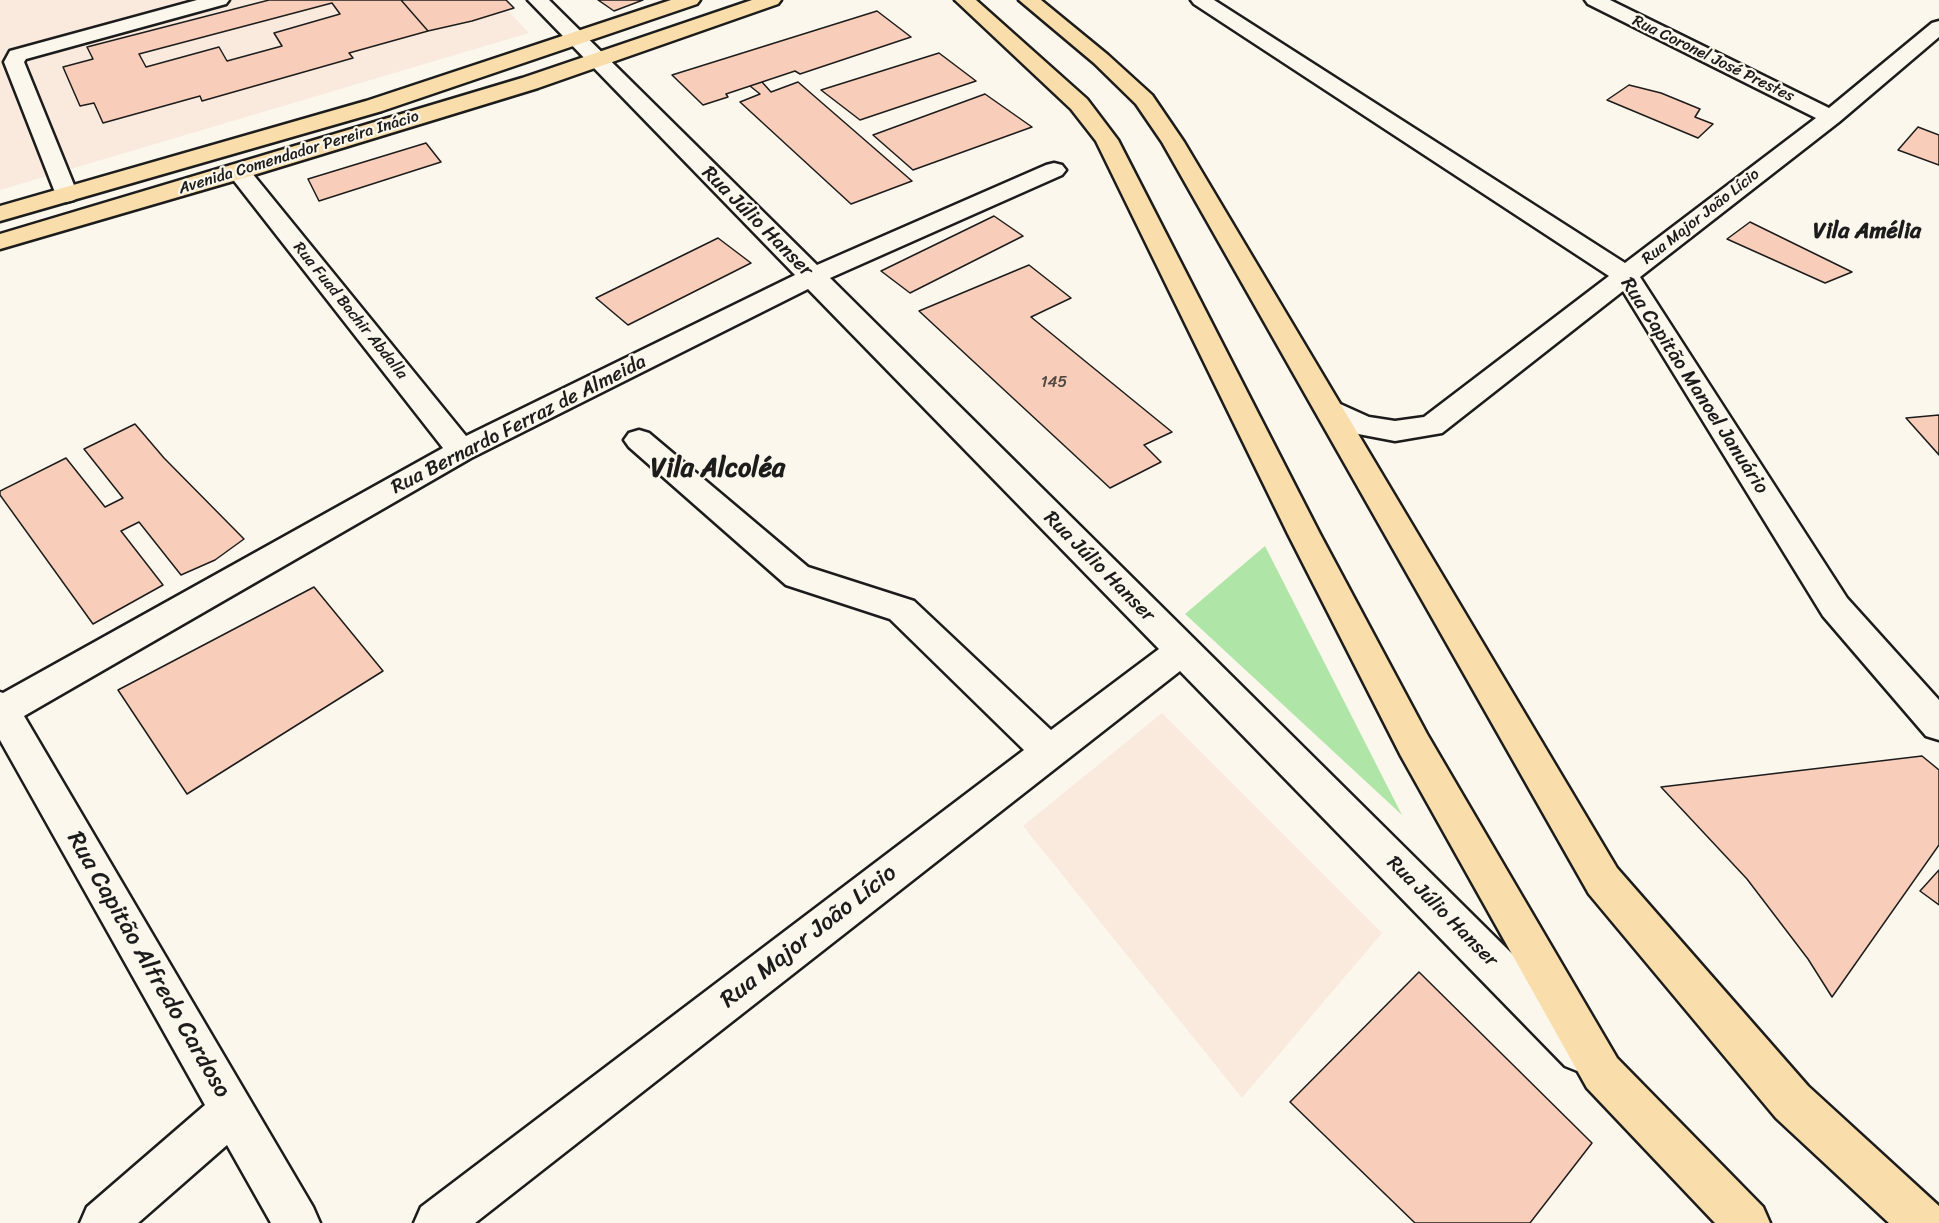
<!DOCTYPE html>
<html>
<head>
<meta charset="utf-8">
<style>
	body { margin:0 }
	canvas { display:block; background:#fbf7ec }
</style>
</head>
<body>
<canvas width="1939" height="1223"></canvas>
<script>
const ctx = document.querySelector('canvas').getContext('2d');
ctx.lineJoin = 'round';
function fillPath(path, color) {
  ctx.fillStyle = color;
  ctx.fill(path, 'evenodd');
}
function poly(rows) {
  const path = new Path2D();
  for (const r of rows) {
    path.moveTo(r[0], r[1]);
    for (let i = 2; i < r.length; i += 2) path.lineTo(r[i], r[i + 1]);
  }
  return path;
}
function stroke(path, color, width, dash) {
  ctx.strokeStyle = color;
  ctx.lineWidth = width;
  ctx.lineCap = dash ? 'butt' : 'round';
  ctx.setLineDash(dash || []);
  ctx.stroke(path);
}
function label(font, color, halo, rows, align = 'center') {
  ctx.font = font + ' Sriracha,sans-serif';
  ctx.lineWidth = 4.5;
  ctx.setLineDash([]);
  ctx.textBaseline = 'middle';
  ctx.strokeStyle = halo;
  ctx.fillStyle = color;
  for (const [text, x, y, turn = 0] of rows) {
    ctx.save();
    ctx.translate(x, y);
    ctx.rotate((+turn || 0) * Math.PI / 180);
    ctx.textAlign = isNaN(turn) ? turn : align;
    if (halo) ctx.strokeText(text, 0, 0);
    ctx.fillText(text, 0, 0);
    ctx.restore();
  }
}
fillPath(poly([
	[0,0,498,0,529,33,0,190],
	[1162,713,1382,933,1242,1098,1023,826]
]), '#faeadd');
fillPath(poly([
	[1265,546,1402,815,1185,614]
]), '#b0e5a8');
const building = poly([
	[269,0,401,0,428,31,349,53,353,58,202,101,200,96,103,123,94,103,80,106,63,67,93,59,87,47,269,0],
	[332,3,340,14,274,33,282,46,227,61,219,47,146,67,139,54,332,3],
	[401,0,506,0,514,8,472,21,428,31,401,0],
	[598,0,643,0,614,11,598,0],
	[877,11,911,37,800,74,795,71,726,94,728,97,703,105,672,75,877,11],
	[939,53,976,81,860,120,821,90,939,53],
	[762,82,771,92,798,82,912,181,851,204,740,102,760,94,750,86,762,82],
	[1629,85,1661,93,1700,109,1695,117,1713,124,1698,138,1607,100,1629,85],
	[985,94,1032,127,913,170,873,135,985,94],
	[1918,127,1939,135,1939,165,1898,150,1918,127],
	[426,143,441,162,319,201,308,179,426,143],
	[994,216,1023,236,910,293,881,271,994,216],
	[1750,222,1852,272,1825,283,1727,239,1750,222],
	[718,238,751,263,628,325,596,298,718,238],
	[1029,265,1071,298,1031,317,1172,432,1144,445,1161,462,1110,488,919,311,1029,265],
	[1939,415,1939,455,1906,418,1939,415],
	[135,424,164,458,244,539,215,560,181,575,139,522,121,531,163,585,93,624,0,495,0,491,66,458,105,507,123,498,84,449,135,424],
	[314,587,383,671,187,794,118,690,314,587],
	[1922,756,1939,770,1939,845,1832,997,1808,959,1747,879,1661,787,1922,756],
	[1939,870,1939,905,1920,891,1939,870],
	[1419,972,1592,1143,1530,1223,1415,1223,1290,1102,1419,972]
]);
fillPath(building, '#f8cdb9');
stroke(building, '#1c1c1c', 1.5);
const minor = poly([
	[197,0,229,0,226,4,26,59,24,62,78,195,74,200,66,202,58,200,4,62,10,51,197,0],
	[528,0,549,0,817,265,1046,165,1054,163,1062,165,1066,170,1062,175,830,278,1595,1036,1601,1051,1595,1066,1580,1072,1565,1066,1180,671,475,1223,414,1223,421,1207,1024,750,890,619,786,585,629,447,624,440,629,433,639,430,649,433,808,567,914,601,1051,730,1159,649,808,289,471,458,24,716,313,1207,320,1223,271,1223,227,1145,138,1223,80,1223,87,1207,205,1105,0,740,0,692,3,693,443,448,231,177,227,172,231,167,239,165,247,167,466,436,795,275,528,0],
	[1191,0,1214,0,1625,263,1816,118,1588,4,1585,0,1610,0,1829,108,1932,23,1939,21,1939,37,1839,122,1640,277,1847,598,1939,700,1939,740,1926,736,1823,616,1623,291,1442,433,1395,441,1353,433,1319,416,1315,409,1319,402,1329,399,1369,417,1395,421,1424,417,1609,276,1194,4,1191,0]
]);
const major = poly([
	[671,0,700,0,697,4,382,111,0,221,0,206,366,101,671,0],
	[752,0,781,0,778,4,538,88,247,177,0,249,0,234,522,78,752,0],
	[955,0,976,0,1087,99,1118,140,1320,534,1427,734,1617,1058,1763,1207,1770,1223,1715,1223,1587,1088,1401,756,1288,534,1096,141,1071,109,955,0],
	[1019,0,1041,0,1108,55,1152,95,1184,142,1617,868,1808,1086,1939,1206,1939,1223,1889,1223,1776,1118,1589,894,1162,142,1136,104,1094,63,1019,0]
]);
stroke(minor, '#1c1c1c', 5);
stroke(major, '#1c1c1c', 5);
fillPath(minor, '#fbf7ec');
fillPath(major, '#f9deab');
label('16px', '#1c1c1c', '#fbf7ec', [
	["Rua Coronel José Prestes",1713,59,26],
	["Avenida Comendador Pereira Inácio",299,153,-17],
	["Rua Major João Lício",1701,217,-38],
	["Rua Fuad Bachir Abdalla",350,311,51]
]);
label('16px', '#534843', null, [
	["145",1054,383]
]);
label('20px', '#1c1c1c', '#fbf7ec', [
	["Rua Júlio Hanser",757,222,45],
	["Rua Capitão Manoel Januário",1694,386,57],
	["Rua Bernardo Ferraz de Almeida",519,425,-27],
	["Rua Júlio Hanser",1099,567,45],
	["Rua Júlio Hanser",1442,912,45]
]);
label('bold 22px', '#1c1c1c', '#fbf7ec', [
	["Vila Amélia",1867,232]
]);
label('24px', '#1c1c1c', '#fbf7ec', [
	["Rua Major João Lício",809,937,-38],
	["Rua Capitão Alfredo Cardoso",148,965,60]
]);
label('bold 26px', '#1c1c1c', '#fbf7ec', [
	["Vila Alcoléa",718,469]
]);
</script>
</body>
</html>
